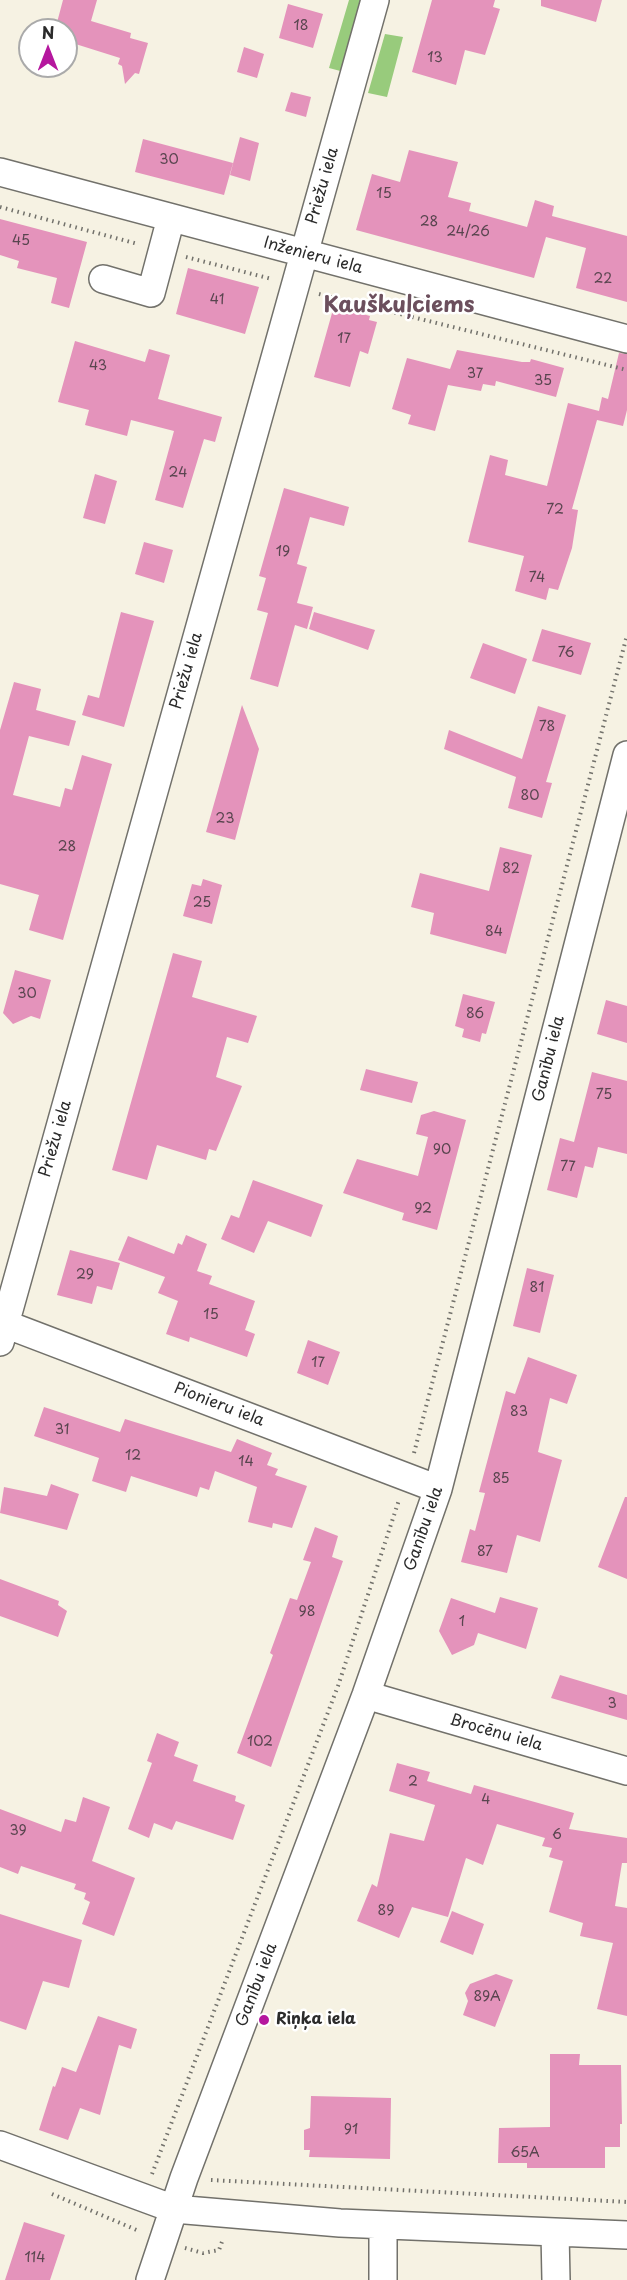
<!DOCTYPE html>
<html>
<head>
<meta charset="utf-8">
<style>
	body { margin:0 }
	#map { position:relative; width:627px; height:2280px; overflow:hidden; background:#f6f2e3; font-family:"Playpen Sans",sans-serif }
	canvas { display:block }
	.north { position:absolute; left:18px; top:18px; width:60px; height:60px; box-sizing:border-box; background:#fff; border:2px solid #aaa; border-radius:50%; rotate:0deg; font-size:16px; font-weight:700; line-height:24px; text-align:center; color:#2b2b2b }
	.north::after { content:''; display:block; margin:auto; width:21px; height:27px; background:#b5179e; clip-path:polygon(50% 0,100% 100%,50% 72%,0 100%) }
</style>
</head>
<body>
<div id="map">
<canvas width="627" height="2280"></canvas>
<div class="north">N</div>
</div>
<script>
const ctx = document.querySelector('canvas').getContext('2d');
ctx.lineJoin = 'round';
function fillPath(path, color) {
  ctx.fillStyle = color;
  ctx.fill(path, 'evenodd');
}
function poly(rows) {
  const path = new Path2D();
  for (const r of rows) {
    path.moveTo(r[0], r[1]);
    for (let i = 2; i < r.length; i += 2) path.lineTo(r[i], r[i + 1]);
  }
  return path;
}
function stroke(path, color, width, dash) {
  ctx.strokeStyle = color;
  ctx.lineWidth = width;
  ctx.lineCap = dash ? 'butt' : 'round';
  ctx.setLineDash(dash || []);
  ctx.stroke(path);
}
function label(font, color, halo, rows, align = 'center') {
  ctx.font = font + ' "Playpen Sans",sans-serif';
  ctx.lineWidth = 5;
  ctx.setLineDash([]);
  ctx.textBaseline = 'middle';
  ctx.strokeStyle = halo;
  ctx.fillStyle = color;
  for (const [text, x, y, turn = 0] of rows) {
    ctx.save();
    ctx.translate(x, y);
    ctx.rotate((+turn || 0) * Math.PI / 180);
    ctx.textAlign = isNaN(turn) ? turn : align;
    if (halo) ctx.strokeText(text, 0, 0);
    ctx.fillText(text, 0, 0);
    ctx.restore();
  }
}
fillPath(poly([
	[349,0,369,0,348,73,329,68],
	[385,34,403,37,387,97,368,93]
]), '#98cb7c');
fillPath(poly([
	[63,0,97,0,91,21,131,33,130,38,148,43,139,74,135,73,125,84,122,66,118,64,120,58,66,41,66,30,55,30],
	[432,0,495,0,493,7,500,9,485,55,465,50,456,85,412,72],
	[541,0,602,0,596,22,541,6],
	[288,4,323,14,313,48,279,38],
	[244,47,264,54,257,78,237,72],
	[291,92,311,97,306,117,285,111],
	[240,137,259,143,250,181,230,175],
	[143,139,233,163,224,195,135,172],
	[409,150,458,162,448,197,471,203,469,211,527,227,535,200,554,206,552,216,627,236,627,302,576,288,586,248,546,237,534,278,356,230,372,174,400,182],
	[0,219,87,242,69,308,51,303,57,278,17,268,19,261,0,255],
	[188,268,259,287,245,334,176,314],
	[334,306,370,316,369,320,377,322,368,354,360,351,350,387,314,377],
	[75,341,145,362,149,349,170,355,158,399,222,417,215,442,204,439,183,508,155,500,174,431,131,420,127,436,85,425,89,410,58,402],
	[457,350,522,362,530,362,531,359,564,368,556,397,496,381,495,386,483,384,481,391,448,385,435,431,408,424,411,415,392,409,407,358,450,369],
	[619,353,627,354,627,410,623,426,597,420,572,509,578,510,572,548,558,590,549,588,546,600,515,591,524,556,468,542,490,455,508,460,505,475,547,486,568,403,599,411,602,397,608,399],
	[95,474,117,481,105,524,83,518],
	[284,488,349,507,344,526,310,517,297,564,307,567,297,603,313,607,307,629,295,625,278,687,250,679,268,613,257,610,266,578,259,576],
	[144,542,173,550,164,583,135,574],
	[121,612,154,621,124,727,82,715,88,695,99,698],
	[314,612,375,630,368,650,309,629],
	[542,629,591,643,581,675,532,661],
	[483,643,527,659,515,694,470,678],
	[14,682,41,689,36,710,76,721,69,746,29,736,13,795,60,807,65,788,72,790,82,755,112,764,63,940,29,930,39,895,0,884,0,730],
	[242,705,259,749,235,840,206,832],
	[538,706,566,715,546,782,552,783,542,818,508,808,516,777,444,749,449,730,522,759],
	[500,847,532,855,506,954,430,934,434,913,411,907,420,873,489,891],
	[203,879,222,885,212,924,183,916,192,884,201,886],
	[173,953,202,961,192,997,257,1016,248,1043,227,1037,216,1077,242,1086,216,1151,209,1149,206,1160,157,1145,147,1180,112,1170],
	[15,970,51,980,40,1019,31,1016,13,1024,3,1013],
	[463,994,495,1002,486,1034,482,1033,480,1042,462,1037,464,1029,455,1026],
	[606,1000,627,1006,627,1043,597,1034],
	[366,1069,418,1082,412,1103,360,1090],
	[592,1072,627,1081,627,1154,598,1147,593,1168,585,1166,577,1198,547,1190,560,1138,574,1142],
	[434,1111,466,1120,437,1230,402,1220,404,1213,343,1193,357,1159,418,1176,428,1137,416,1134,421,1115],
	[253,1180,323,1205,311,1237,268,1221,254,1253,221,1239,231,1215,239,1218],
	[186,1235,207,1244,197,1271,212,1276,209,1284,255,1301,245,1330,255,1334,247,1357,190,1337,189,1342,166,1334,178,1301,158,1293,165,1277,118,1260,128,1236,174,1254,178,1243,182,1245],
	[70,1250,120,1263,112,1290,97,1286,92,1304,57,1295],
	[527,1268,554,1275,540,1333,513,1326],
	[308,1340,340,1352,328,1385,297,1373],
	[528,1357,577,1375,567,1404,550,1398,538,1452,562,1460,540,1542,517,1535,507,1573,461,1562,470,1529,475,1531,485,1493,479,1492,506,1391,515,1394],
	[44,1407,120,1432,125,1419,231,1452,237,1439,272,1453,267,1465,278,1469,275,1475,307,1486,292,1528,273,1523,272,1528,248,1522,257,1487,215,1471,209,1490,200,1487,197,1497,131,1476,126,1492,92,1481,99,1458,34,1436],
	[51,1484,79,1494,67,1530,0,1513,4,1487,47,1496],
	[625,1497,627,1497,627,1579,598,1567],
	[315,1527,338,1536,332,1557,343,1561,271,1767,237,1753,273,1655,270,1653,290,1598,297,1600,311,1562,303,1560],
	[0,1579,59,1601,58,1605,67,1611,58,1637,0,1616],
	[500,1597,538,1608,526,1649,478,1633,474,1645,452,1655,439,1631,451,1598,495,1613],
	[560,1675,627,1695,627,1720,551,1698],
	[157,1733,179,1742,174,1756,198,1765,193,1781,236,1796,235,1801,245,1805,233,1840,176,1821,172,1830,154,1823,149,1838,128,1829,152,1763,147,1761],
	[397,1763,430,1772,427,1781,471,1794,474,1785,574,1813,569,1829,627,1838,627,1863,622,1863,615,1906,627,1908,627,2016,597,2009,613,1943,580,1936,583,1923,549,1912,563,1861,549,1857,552,1848,542,1846,545,1838,497,1824,483,1865,466,1858,448,1917,412,1907,399,1938,357,1921,372,1884,377,1887,390,1833,424,1841,435,1805,389,1791],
	[83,1797,110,1807,92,1861,135,1878,114,1936,82,1924,90,1902,84,1899,86,1893,74,1889,76,1884,21,1866,18,1874,0,1867,0,1809,61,1832,65,1819,76,1822],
	[452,1911,484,1924,473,1955,440,1942],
	[0,1914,82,1940,69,1988,43,1981,26,2030,0,2021],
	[496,1974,513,1980,495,2027,463,2015,468,2001,465,1993,470,1984],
	[98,2016,137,2029,131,2049,119,2045,100,2115,80,2108,68,2140,39,2130,53,2086,55,2087,62,2067,76,2072],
	[550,2054,580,2054,579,2065,621,2065,622,2124,620,2124,620,2147,605,2147,605,2168,527,2168,527,2163,498,2163,499,2128,550,2127],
	[311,2096,391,2098,390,2159,309,2157,310,2150,304,2150,304,2130,310,2128],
	[24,2222,65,2235,50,2280,5,2280]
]), '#e493bb');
const minor = poly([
	[0,172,627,339],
	[103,279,151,293,171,218],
	[0,1322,438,1489],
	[0,1342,375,0],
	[366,1695,627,1771],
	[0,2145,174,2209,340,2223,627,2235],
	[383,2225,383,2280],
	[555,2232,556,2280],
	[150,2280,184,2178,366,1695,438,1489,627,755]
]);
stroke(minor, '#72716b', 30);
stroke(poly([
	[0,207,138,244],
	[186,257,272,279],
	[319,294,627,370],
	[414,1453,627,635],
	[152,2174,338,1686,399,1500],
	[211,2180,627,2202],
	[52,2194,139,2231],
	[185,2248,203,2253,219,2250,223,2239]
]), '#72716b', 4, [1.5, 4.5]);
stroke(minor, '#fff', 27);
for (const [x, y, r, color] of [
	[264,2020,6,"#b5179e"]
]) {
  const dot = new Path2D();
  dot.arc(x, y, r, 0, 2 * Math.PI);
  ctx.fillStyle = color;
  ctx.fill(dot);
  stroke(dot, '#fff', 2);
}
label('14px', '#59454f', null, [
	["18",301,26],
	["13",435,58],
	["30",169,160],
	["15",384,194],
	["28",429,222],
	["24/26",468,232],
	["45",21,241],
	["22",603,279],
	["41",217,300],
	["17",344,339],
	["43",98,366],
	["37",475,374],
	["35",543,381],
	["24",178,473],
	["72",555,510],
	["19",283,552],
	["74",537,578],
	["76",566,653],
	["78",547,727],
	["80",530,796],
	["23",225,819],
	["28",67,847],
	["82",511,869],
	["25",202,903],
	["84",494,932],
	["30",27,994],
	["86",475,1014],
	["75",604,1095],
	["90",442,1150],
	["77",568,1167],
	["92",423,1209],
	["29",85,1275],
	["81",537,1288],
	["15",211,1315],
	["17",318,1363],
	["83",519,1412],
	["31",62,1430],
	["12",133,1456],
	["14",246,1462],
	["85",501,1479],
	["87",485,1552],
	["98",307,1612],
	["1",462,1622],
	["3",612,1704],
	["102",260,1742],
	["2",413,1782],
	["4",486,1800],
	["39",18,1831],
	["6",557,1835],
	["89",386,1911],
	["89A",487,1997],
	["91",351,2130],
	["65A",525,2153],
	["114",35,2258]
]);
label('16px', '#2b2b2b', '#fff', [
	["Priežu iela",323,186,-74],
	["Inženieru iela",313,256,15],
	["Priežu iela",187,671,-74],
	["Ganību iela",549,1059,-76],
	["Priežu iela",56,1139,-74],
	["Pionieru iela",219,1405,21],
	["Ganību iela",424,1529,-71],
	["Brocēnu iela",496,1733,16],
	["Ganību iela",257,1985,-69]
]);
label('bold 16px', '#2b2b2b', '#fff', [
	["Riņķa iela",276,2020]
], 'left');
label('bold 22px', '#6c4f5d', '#fff', [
	["Kauškuļciems",399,306]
]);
</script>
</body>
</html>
